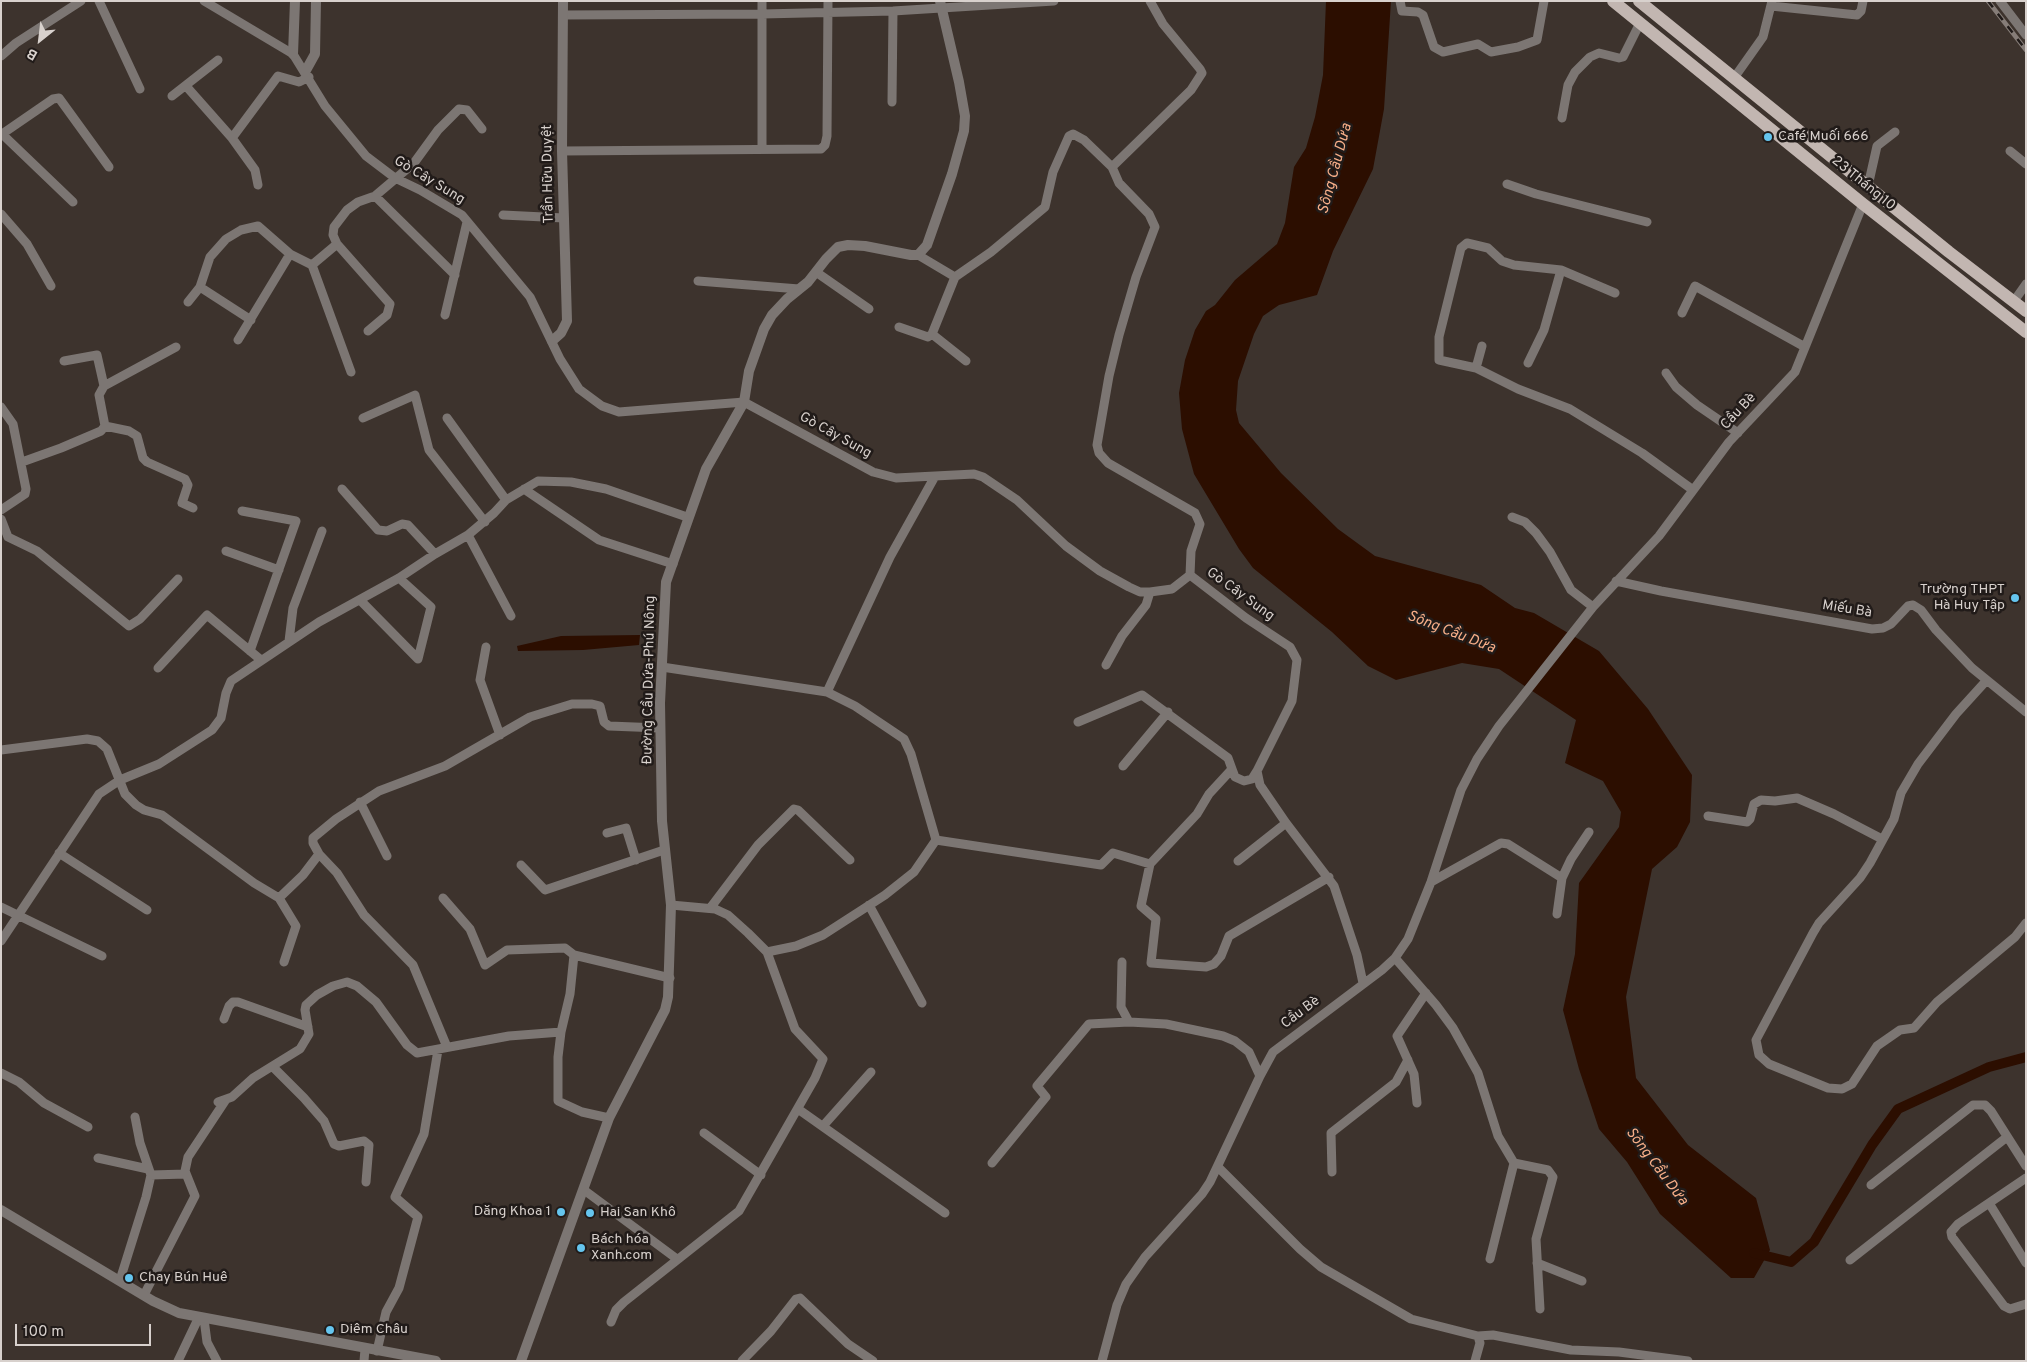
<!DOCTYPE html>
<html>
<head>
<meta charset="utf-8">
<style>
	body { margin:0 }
	#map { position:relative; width:2027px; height:1362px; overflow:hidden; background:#3d332d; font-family:Overpass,sans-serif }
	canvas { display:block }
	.frame { position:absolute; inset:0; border:2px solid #d8d1cd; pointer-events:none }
	.north { position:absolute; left:15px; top:15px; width:50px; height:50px; -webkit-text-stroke:4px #211b19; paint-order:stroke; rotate:209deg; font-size:14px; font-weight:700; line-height:20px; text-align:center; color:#d8d1cd }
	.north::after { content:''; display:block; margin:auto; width:18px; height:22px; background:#d8d1cd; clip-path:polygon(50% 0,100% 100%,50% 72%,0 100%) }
	.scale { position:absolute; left:15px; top:1324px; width:136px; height:22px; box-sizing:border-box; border:2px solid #d8d1cd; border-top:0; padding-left:6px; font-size:15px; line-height:18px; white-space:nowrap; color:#d8d1cd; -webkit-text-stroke:4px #211b19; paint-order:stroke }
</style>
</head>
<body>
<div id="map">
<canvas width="2027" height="1362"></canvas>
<div class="frame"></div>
<div class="north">B</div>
<div class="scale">100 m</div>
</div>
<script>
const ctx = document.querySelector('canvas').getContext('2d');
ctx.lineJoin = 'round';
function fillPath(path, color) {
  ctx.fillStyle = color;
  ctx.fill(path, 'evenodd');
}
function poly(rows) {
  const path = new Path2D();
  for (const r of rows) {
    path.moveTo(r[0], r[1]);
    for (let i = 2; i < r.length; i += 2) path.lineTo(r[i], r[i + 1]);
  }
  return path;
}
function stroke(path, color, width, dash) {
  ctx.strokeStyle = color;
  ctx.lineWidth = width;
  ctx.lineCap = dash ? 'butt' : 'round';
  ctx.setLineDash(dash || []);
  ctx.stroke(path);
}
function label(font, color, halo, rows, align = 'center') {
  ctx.font = font + ' Overpass,sans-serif';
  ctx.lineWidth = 5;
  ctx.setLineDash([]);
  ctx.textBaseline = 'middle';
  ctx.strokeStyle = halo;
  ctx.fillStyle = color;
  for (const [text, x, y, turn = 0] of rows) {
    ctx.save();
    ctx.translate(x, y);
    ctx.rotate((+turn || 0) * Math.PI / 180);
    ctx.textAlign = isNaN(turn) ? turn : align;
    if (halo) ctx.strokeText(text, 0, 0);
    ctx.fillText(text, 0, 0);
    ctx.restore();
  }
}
fillPath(poly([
	[1326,1,1391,1,1384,109,1373,169,1333,251,1317,295,1279,305,1263,316,1254,334,1238,381,1236,410,1239,423,1281,473,1338,529,1375,556,1481,585,1515,608,1534,613,1599,651,1648,709,1692,775,1690,822,1677,847,1652,869,1626,997,1636,1078,1688,1145,1756,1198,1770,1250,1754,1278,1731,1278,1660,1214,1627,1162,1599,1129,1579,1069,1563,1010,1575,954,1579,883,1619,827,1621,812,1603,781,1565,763,1576,720,1499,669,1462,663,1396,680,1368,666,1332,632,1253,568,1239,549,1194,474,1182,429,1179,393,1185,360,1195,330,1206,311,1215,305,1235,280,1277,244,1285,223,1294,167,1306,148,1315,117,1323,75],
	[640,635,639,645,583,650,518,651,517,646,561,636]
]), '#2c0e00');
stroke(poly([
	[1754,1253,1791,1262,1814,1242,1872,1145,1898,1109,1989,1067,2026,1057]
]), '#2c0e00', 10);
stroke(poly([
	[99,1,140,89],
	[204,1,293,54,325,106,366,156,395,178,420,190,462,215,530,297,560,359,579,389,602,406,619,412,744,402,873,472,896,478,974,474,983,477,1017,500,1066,546,1100,571,1129,587,1140,592,1150,592,1172,589,1190,575,1246,618,1290,647,1297,660,1292,701,1257,771,1260,785,1286,823,1334,886,1357,955,1363,983],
	[762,1,762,14,893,11,1054,1],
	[1150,1,1163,24,1200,69,1202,73,1191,90,1112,167,1119,183,1149,214,1155,227,1136,277,1119,335,1109,376,1097,445,1099,453,1108,463,1195,513,1200,524,1191,551,1190,575],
	[1400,1,1402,11,1418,12,1423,15,1434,47,1443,52,1478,44,1491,52,1518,47,1537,40,1544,1],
	[2000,1,2026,35],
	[1771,6,1857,15,1861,11,1863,1],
	[563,15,762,14,762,149],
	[1,56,16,43,81,1],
	[1734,78,1763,37,1772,1],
	[186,86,232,138,255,170,258,185],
	[172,96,218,60],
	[892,102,893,11],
	[1562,118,1568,85,1575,72,1590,57,1599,53,1619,58,1623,57,1640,23],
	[1,133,73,202],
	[2,134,53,99,59,98,109,167],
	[232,138,278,76,299,82,309,77],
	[562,151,821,149,825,145,827,136,828,1],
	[2010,151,2026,164],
	[1507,184,1536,194,1647,222],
	[1868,186,1877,146,1895,132],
	[375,196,455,275],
	[1,214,27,244,51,286],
	[503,215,564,218],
	[918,255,955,277,991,252,1045,207,1053,172,1069,136,1073,134,1084,140,1112,167],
	[312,265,351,372],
	[816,272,869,309],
	[698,281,799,289],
	[200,287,251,320],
	[1615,293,1561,270,1514,265,1502,261,1488,248,1467,243,1461,248,1439,337,1439,360,1476,368,1518,389,1570,409,1642,453,1693,490],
	[2014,301,2026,284],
	[188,302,200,287,210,257,226,239,241,230,258,226,290,254],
	[1682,313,1695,286,1805,347],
	[445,315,467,222],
	[899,327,928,337,932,334,966,361],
	[368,331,387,315,390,304,337,244,333,235,334,227,347,210,358,202,375,196,414,163,438,130,459,109,467,110,482,129],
	[932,334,955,277],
	[238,340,290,254,312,265,337,244],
	[64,361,97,355,104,386],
	[1528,363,1544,330,1561,270],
	[1476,368,1482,346],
	[1666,373,1676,387,1697,405,1738,433],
	[1,407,13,424,26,489,25,494,1,510],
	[363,418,415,395,429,450,485,522],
	[447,418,506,500],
	[105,426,99,395,104,386,176,347],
	[22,462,61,448,101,431,105,426,129,431,137,436,143,458,147,462,185,479,188,485,182,503,193,508],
	[342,489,378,530,387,531,402,524,408,525,435,554],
	[524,489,599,540,673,564],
	[242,511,296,521,250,651],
	[1512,517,1525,522,1536,533,1550,552,1571,590,1593,607],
	[1,519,8,537,37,551,129,626,140,619,178,579],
	[468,535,511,616],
	[226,551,279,570],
	[1616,581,1661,591,1872,629,1883,628,1891,624,1908,606,1913,605,1921,610,1936,630,1972,668,2026,712],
	[360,600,418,659,431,607,399,578],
	[289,641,293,608,322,531],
	[486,647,480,680,500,735],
	[1106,665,1122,636,1146,605,1150,592],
	[662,667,827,692,855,706,904,739,911,754,936,840,914,872,885,895,823,935,796,946,767,952],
	[158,668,207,615,261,660],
	[1986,681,1956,714,1918,764,1901,793,1894,819,1870,863,1860,878,1819,923,1813,933,1756,1040,1759,1055,1769,1064,1828,1088,1842,1089,1852,1084,1877,1046,1900,1030,1914,1028,1937,1002,2015,937,2026,923],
	[827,692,890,557,934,478],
	[1078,722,1142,695,1228,758,1232,769],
	[1,750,87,739,98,741,107,749,125,794,136,805,144,810,162,815,254,883,279,898,303,875,319,854,313,843,313,838,336,819,379,791,445,766,530,717,572,704,592,704,600,706,604,722,609,726,660,728],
	[1123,766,1168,712],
	[360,802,387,856],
	[1708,816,1747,822,1750,819,1754,804,1761,800,1775,801,1797,798,1834,814,1882,839],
	[607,833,626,828,636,860],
	[936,840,1101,865,1113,853,1150,864,1197,814,1209,794,1232,769,1235,777,1244,781,1252,779,1257,771],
	[59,853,147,910],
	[319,854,337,873,364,915,413,965,447,1047],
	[1238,861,1286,823],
	[1150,864,1141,906,1156,919,1151,963,1206,967,1214,964,1221,956,1229,936,1329,877],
	[521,865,545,890,664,850],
	[1431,882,1501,843,1508,844,1562,878,1571,859,1589,832],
	[279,898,296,926,284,962],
	[443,898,470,929,485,965,507,950,565,948,574,955,670,978],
	[869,905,922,1003],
	[1,907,102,956],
	[711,907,758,845,794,809,798,810,850,860],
	[1557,914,1562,878],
	[1,941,99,794,120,780,159,764,212,730,221,718,226,693,231,681,319,622,399,578,435,554,468,535,494,513,506,500,538,481,571,482,606,489,687,517],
	[1395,958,1436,1005,1453,1028,1478,1073,1498,1136,1514,1163,1490,1259],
	[1122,962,1121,1007,1129,1022,1166,1024,1223,1036,1235,1041,1249,1052,1260,1076],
	[224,1019,229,1006,233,1002,238,1002,308,1027],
	[561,1032,570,994,574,955],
	[273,1067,304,1098,324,1121,334,1144,339,1146,364,1141,369,1145,366,1182],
	[1,1073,19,1082,44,1103,88,1127],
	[218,1102,232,1097,253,1078,300,1049,309,1034,305,1010,306,1005,317,995,333,986,347,982,357,986,376,1002,407,1045,417,1053,509,1036,561,1032,558,1057,558,1101,582,1112,609,1118],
	[1417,1103,1414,1074,1397,1036,1426,993],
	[798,1109,945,1213],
	[823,1126,871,1072],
	[704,1133,761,1175],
	[98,1158,148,1169],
	[992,1163,1046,1097,1037,1086,1089,1024,1129,1022],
	[1514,1163,1548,1170,1553,1177,1536,1239,1540,1309],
	[1218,1167,1300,1249,1321,1267,1411,1319,1478,1336,1480,1343,1475,1361],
	[1332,1172,1331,1133,1396,1082,1408,1060],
	[151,1175,186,1174],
	[2026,1178,1958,1224,1951,1232,1952,1237,2004,1306,2010,1309,2026,1304],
	[1871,1185,1973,1105,1985,1105,1991,1111,2026,1166],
	[584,1190,677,1259],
	[1989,1203,2026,1263],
	[1850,1260,2007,1137],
	[1537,1263,1582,1281],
	[120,1280,146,1197,151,1175,140,1143,135,1117],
	[144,1295,195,1196,185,1171,188,1157,225,1101],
	[204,1319,207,1342,217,1361],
	[611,1322,616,1310,624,1302,739,1211,815,1078,823,1059,795,1029,767,952,748,933,728,915,715,909,671,905],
	[1478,1336,1493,1335,1571,1350,1619,1352,1688,1361],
	[377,1351,386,1312,399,1288,418,1217,395,1197,424,1134,438,1050],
	[178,1361,198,1319],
	[364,1361,365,1349],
	[742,1361,771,1331,796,1299,800,1298,848,1344,873,1361],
	[1102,1361,1117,1305,1126,1284,1145,1257,1202,1194,1210,1182,1260,1076,1273,1052,1382,970,1395,958,1408,939,1431,882,1461,790,1477,759,1499,726,1593,607,1659,536,1729,442,1795,372,1863,204]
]), '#7c7673', 9);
stroke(poly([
	[293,54,295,1],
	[305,72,315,54,316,1],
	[552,341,561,333,567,321,562,151,563,1],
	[1,1210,153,1301,179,1313,436,1361],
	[521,1361,609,1118,665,1010,668,997,671,905,662,821,660,703,666,582,706,469,744,402,749,371,764,329,772,315,787,299,808,282,826,259,838,247,848,245,865,246,911,255,918,255,927,245,952,174,964,131,965,116,959,82,940,1]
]), '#7c7673', 10);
stroke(poly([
	[1613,1,1863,204,2026,332],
	[1639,1,1949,252,2026,311]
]), '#c2b6b1', 12);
const rail = poly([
	[1988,1,2026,50]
]);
stroke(rail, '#867d78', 4.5);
stroke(rail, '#211b19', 2.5, [8]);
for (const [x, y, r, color] of [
	[1768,137,5,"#65c5ee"],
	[2015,598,5,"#65c5ee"],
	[561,1212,5,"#65c5ee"],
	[590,1213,5,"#65c5ee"],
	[581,1248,5,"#65c5ee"],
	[129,1278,5,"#65c5ee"],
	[330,1330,5,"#65c5ee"]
]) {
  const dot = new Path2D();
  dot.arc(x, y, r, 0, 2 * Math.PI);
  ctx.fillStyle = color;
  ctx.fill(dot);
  stroke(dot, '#211b19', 2);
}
label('14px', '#d8d1cd', '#211b19', [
	["Café Muối 666",1778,137],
	["Trường THPT",2005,590,"right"],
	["Hà Huy Tập",2005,606,"right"],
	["Dăng Khoa 1",551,1212,"right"],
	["Hai San Khô",600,1213],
	["Bách hóa",591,1240],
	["Xanh.com",591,1256],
	["Chay Bún Huê",139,1278],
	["Diêm Châu",340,1330]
], 'left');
label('14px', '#d8d1cd', '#211b19', [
	["Trần Hữu Duyệt",549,174,-91],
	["Gò Cây Sung",429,181,31],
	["23 Tháng 10",1863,184,39],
	["Cầu Bè",1739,412,-47],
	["Gò Cây Sung",835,436,29],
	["Gò Cây Sung",1240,595,36],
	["Miếu Bà",1847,610,9],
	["Đường Cầu Dứa-Phú Nông",650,680,-89],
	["Cầu Bè",1301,1013,-37]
]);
label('italic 15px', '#f7ae88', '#211b19', [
	["Sông Cầu Dứa",1336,169,-75],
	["Sông Cầu Dứa",1451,633,21],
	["Sông Cầu Dứa",1656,1167,53]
]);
</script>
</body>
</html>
